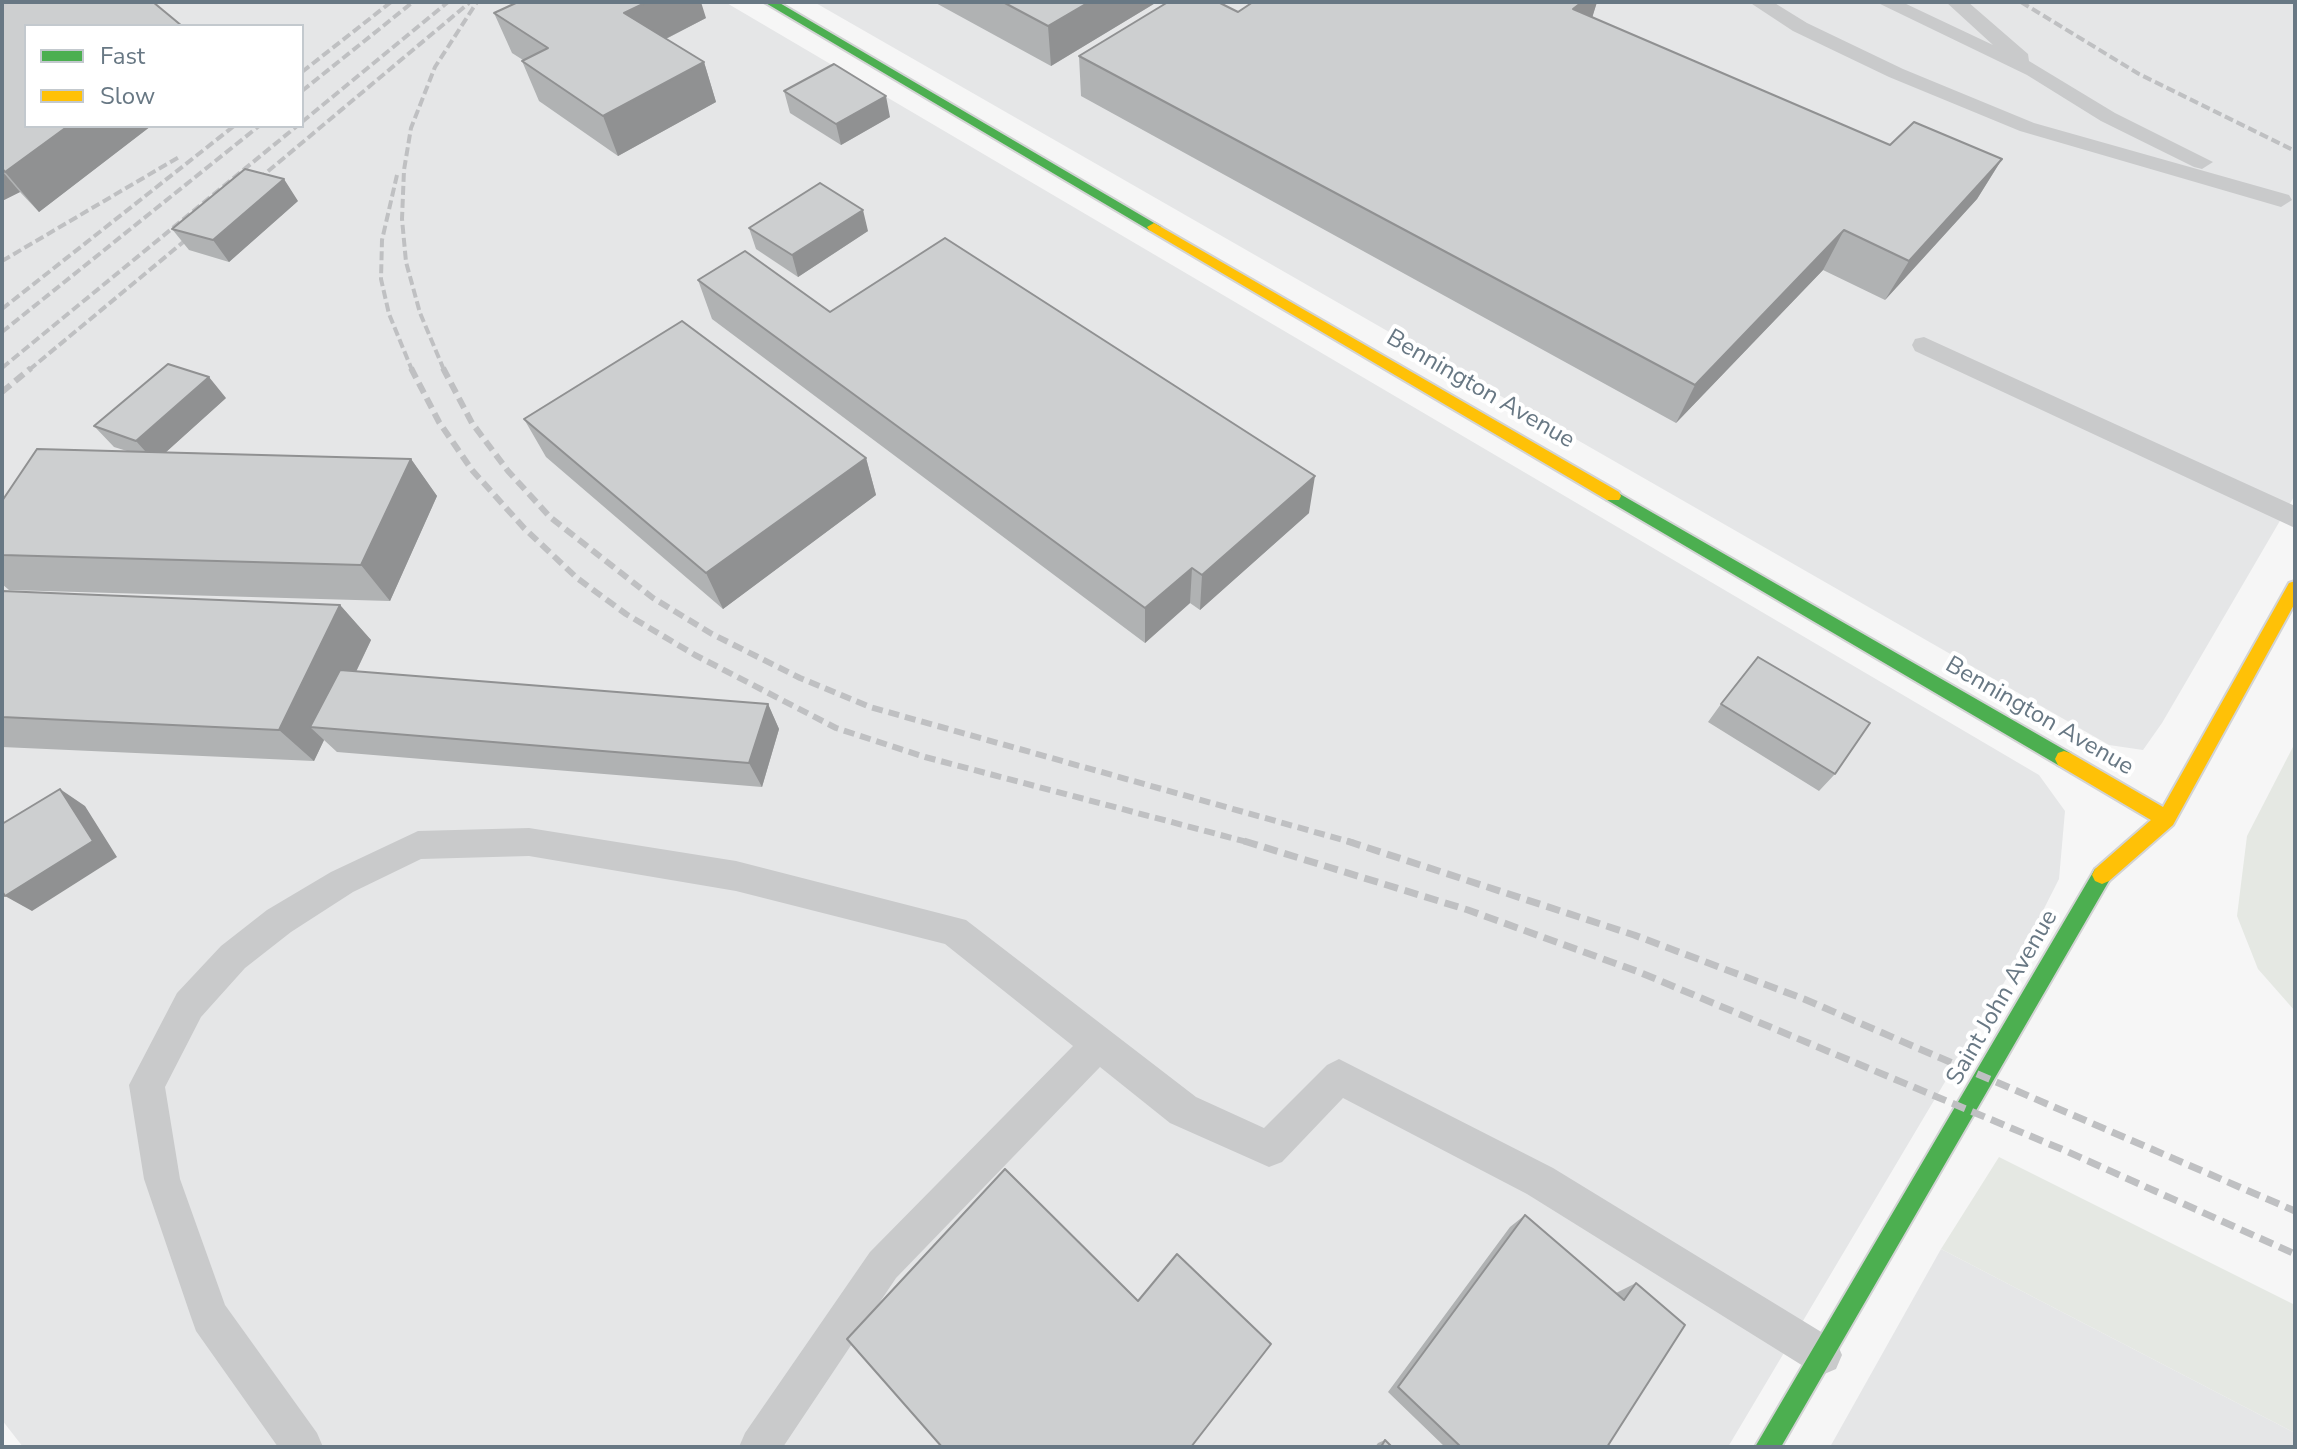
<!DOCTYPE html>
<html>
<head>
<meta charset="utf-8">
<style>
	body { margin:0 }
	#map { position:relative; width:2297px; height:1449px; overflow:hidden; background:#f6f6f6; font-family:"Nunito Sans",sans-serif }
	canvas { display:block }
	.frame { position:absolute; inset:0; border:4px solid #687884; pointer-events:none }
	.legend { position:absolute; left:24px; top:24px; width:280px; height:104px; box-sizing:border-box; background:#fff; border:2px solid #c3c9ce; margin:0; padding:10px 14px; list-style:none; font-size:24px; color:#687884 }
	.legend li { display:flex; align-items:center; gap:16px; height:40px }
	.legend b { width:40px; border:2px solid #c3c9ce }
</style>
</head>
<body>
<div id="map">
<canvas width="2297" height="1449"></canvas>
<div class="frame"></div>
<ul class="legend">
<li><b style="height:10px;background:#4caf50"></b>Fast</li>
<li><b style="height:10px;background:#ffc107"></b>Slow</li>
</ul>
</div>
<script>
const ctx = document.querySelector('canvas').getContext('2d');
ctx.lineJoin = 'round';
function fillPath(path, color) {
  ctx.fillStyle = color;
  ctx.fill(path, 'evenodd');
}
function poly(rows) {
  const path = new Path2D();
  for (const r of rows) {
    path.moveTo(r[0], r[1]);
    for (let i = 2; i < r.length; i += 2) path.lineTo(r[i], r[i + 1]);
  }
  return path;
}
function stroke(path, color, width, dash) {
  ctx.strokeStyle = color;
  ctx.lineWidth = width;
  ctx.lineCap = dash ? 'butt' : 'round';
  ctx.setLineDash(dash || []);
  ctx.stroke(path);
}
function label(font, color, halo, rows, align = 'center') {
  ctx.font = font + ' "Nunito Sans",sans-serif';
  ctx.lineWidth = 8;
  ctx.setLineDash([]);
  ctx.textBaseline = 'middle';
  ctx.strokeStyle = halo;
  ctx.fillStyle = color;
  for (const [text, x, y, turn = 0] of rows) {
    ctx.save();
    ctx.translate(x, y);
    ctx.rotate((+turn || 0) * Math.PI / 180);
    ctx.textAlign = isNaN(turn) ? turn : align;
    if (halo) ctx.strokeText(text, 0, 0);
    ctx.fillText(text, 0, 0);
    ctx.restore();
  }
}
fillPath(poly([
	[75,2,725,2,2039,775,2065,811,2059,879,2021,954,1728,1447,23,1447,2,1420,2,32],
	[26,26,302,26,302,126,26,126],
	[814,2,2295,2,2295,495,2162,723,2143,750,2109,745],
	[1941,1249,2295,1433,2295,1447,1830,1447]
]), '#e5e6e7');
fillPath(poly([
	[2295,743,2295,1011,2258,969,2237,916,2247,836],
	[1999,1157,2295,1305,2295,1433,1941,1249]
]), '#e5e8e3');
const fast = poly([
	[764,2,778,2,1161,227,1154,231,1149,230,764,2],
	[1613,490,2070,753,2073,759,2070,765,2064,767,2058,765,1607,500,1605,496,1607,492,1613,490],
	[2102,866,2109,869,2112,875,2109,881,1781,1447,1755,1447,2095,869,2102,866]
]);
const slow = poly([
	[1154,223,1619,492,1621,496,1619,500,1607,500,1149,230,1147,227,1154,223],
	[2295,581,2295,603,2173,825,2109,881,2102,884,2095,881,2092,875,2095,869,2151,820,2058,765,2055,759,2058,753,2064,751,2070,753,2163,807,2289,583,2295,581]
]);
stroke(fast, '#d2d3d4', 4);
stroke(slow, '#d2d3d4', 4);
fillPath(poly([
	[1749,2,1773,2,1807,23,1903,69,2034,123,2289,195,2292,200,2281,207,2020,131,1889,77,1793,31,1749,2],
	[1876,2,1902,2,1993,45,1946,2,1968,2,2028,54,2029,61,2115,113,2213,162,2202,169,2194,167,2101,121,2027,75,1876,2],
	[1924,337,2295,506,2295,528,1915,351,1912,345,1915,339,1924,337],
	[529,828,736,861,966,920,1196,1097,1264,1128,1327,1065,1339,1059,1553,1168,1836,1341,1842,1355,1836,1369,1822,1375,1808,1369,1527,1194,1343,1098,1282,1162,1269,1167,1170,1123,1100,1067,896,1278,783,1447,739,1447,745,1433,870,1252,1073,1046,945,944,736,891,529,856,421,859,353,892,291,932,245,968,201,1017,165,1087,180,1179,225,1305,317,1433,323,1447,278,1447,196,1331,191,1317,144,1179,129,1085,177,993,221,946,267,910,331,872,418,831,529,828]
]), '#c9cacb');
fillPath(fast, '#4caf50');
fillPath(slow, '#ffc107');
stroke(poly([
	[2021,2,2139,74,2295,151],
	[302,72,391,2],
	[302,91,413,2],
	[302,122,448,2],
	[397,175,382,240,381,279,389,314,412,370],
	[248,188,469,3],
	[2,261,179,157],
	[2,309,234,126],
	[2,332,259,126],
	[2,368,297,126],
	[29,370,199,229],
	[444,370,420,313,406,262,402,219,404,170,411,128,435,67,477,2]
]), '#bfc0c2', 4, [9, 4]);
stroke(poly([
	[411,368,439,422,472,470,524,528,577,578,626,614,695,655,836,728,925,757,1251,843],
	[443,368,472,423,508,471,550,517,653,598,712,634,800,678,870,707,1354,843],
	[2,392,31,368]
]), '#bfc0c2', 6, [11, 6]);
stroke(poly([
	[1244,841,1468,910,1639,972,2066,1151,2295,1254],
	[1347,841,1634,935,1804,999,2295,1211]
]), '#bfc0c2', 7, [14, 7]);
fillPath(poly([
	[2,2,26,126,151,126,39,212,20,192,2,201],
	[934,2,1157,2,1051,66],
	[1253,2,1597,2,1592,17,1890,145,2002,159,1977,199,1885,300,1823,270,1676,423,1081,96,1079,56,1238,12],
	[494,13,706,18,666,39,704,62,716,102,618,156,539,101,522,61,523,60,512,53],
	[784,91,890,117,841,145,790,113],
	[298,201,229,262,189,250,172,229],
	[749,228,868,231,798,277,756,249],
	[698,280,830,312,1309,513,1200,610,1190,603,1145,643,712,319],
	[226,398,166,452,411,459,437,496,390,601,9,590,2,584,2,501,127,451,114,447,94,426],
	[524,419,866,458,876,495,723,609,546,457],
	[2,591,340,605,371,640,356,672,768,704,779,729,762,787,337,752,324,740,314,761,2,747],
	[1721,704,1835,774,1819,791,1708,722],
	[1525,1215,1616,1293,1636,1283,1607,1447,1445,1447,1388,1392,1510,1227],
	[1385,1440,1392,1447,1375,1447,1378,1443]
]), '#b0b2b3');
fillPath(poly([
	[647,2,701,2,706,18,638,53,624,13],
	[1089,2,1157,2,1051,66,1048,26],
	[1582,2,1597,2,1589,28,1573,9],
	[704,62,716,102,618,156,603,116],
	[886,96,890,117,841,145,836,124],
	[68,126,151,126,39,212,5,172],
	[2002,159,1977,199,1885,300,1909,261],
	[2,171,20,192,2,201],
	[284,179,298,201,229,262,213,240],
	[863,210,868,231,798,277,792,255],
	[1844,230,1823,270,1676,423,1695,385],
	[209,377,226,398,155,462,136,441],
	[866,458,876,495,723,609,706,573],
	[411,459,437,496,390,601,361,565],
	[1315,476,1309,513,1200,610,1202,575],
	[1192,568,1190,603,1145,643,1145,608],
	[340,605,371,640,329,728,310,727,324,740,314,761,279,730],
	[768,704,779,729,762,787,749,763],
	[60,789,85,806,117,857,32,911,5,896]
]), '#909192');
const building = poly([
	[2,2,153,2,182,26,26,26,26,126,68,126,5,172,2,168,2,2],
	[518,2,647,2,624,13,704,62,603,116,522,61,548,48,494,13,518,2],
	[1003,2,1089,2,1048,26,1003,2],
	[1168,2,1218,2,1238,12,1253,2,1582,2,1573,9,1890,145,1914,122,2002,159,1909,261,1844,230,1695,385,1079,56,1168,2],
	[834,64,886,96,836,124,784,91,834,64],
	[245,169,284,179,213,240,172,229,245,169],
	[820,183,863,210,792,255,749,228,820,183],
	[945,238,1315,476,1202,575,1192,568,1145,608,698,280,745,251,830,312,945,238],
	[682,321,866,458,706,573,524,419,682,321],
	[168,364,209,377,136,441,94,426,168,364],
	[37,449,411,459,361,565,2,555,2,501,37,449],
	[2,591,340,605,279,730,2,717,2,591],
	[1758,657,1870,723,1835,774,1721,704,1758,657],
	[340,670,768,704,749,763,310,727,340,670],
	[60,789,93,841,5,896,2,891,2,824,60,789],
	[1005,1169,1138,1301,1177,1254,1271,1344,1191,1447,942,1447,847,1339,1005,1169],
	[1525,1215,1624,1300,1636,1283,1685,1325,1607,1447,1461,1447,1398,1387,1525,1215],
	[1385,1440,1392,1447,1381,1447,1385,1440]
]);
fillPath(building, '#cdcfd0');
stroke(building, '#909192', 2);
label('24px', '#687884', '#fff', [
	["Bennington Avenue",1480,390,30],
	["Bennington Avenue",2039,717,30],
	["Saint John Avenue",2003,998,-60]
]);
</script>
</body>
</html>
